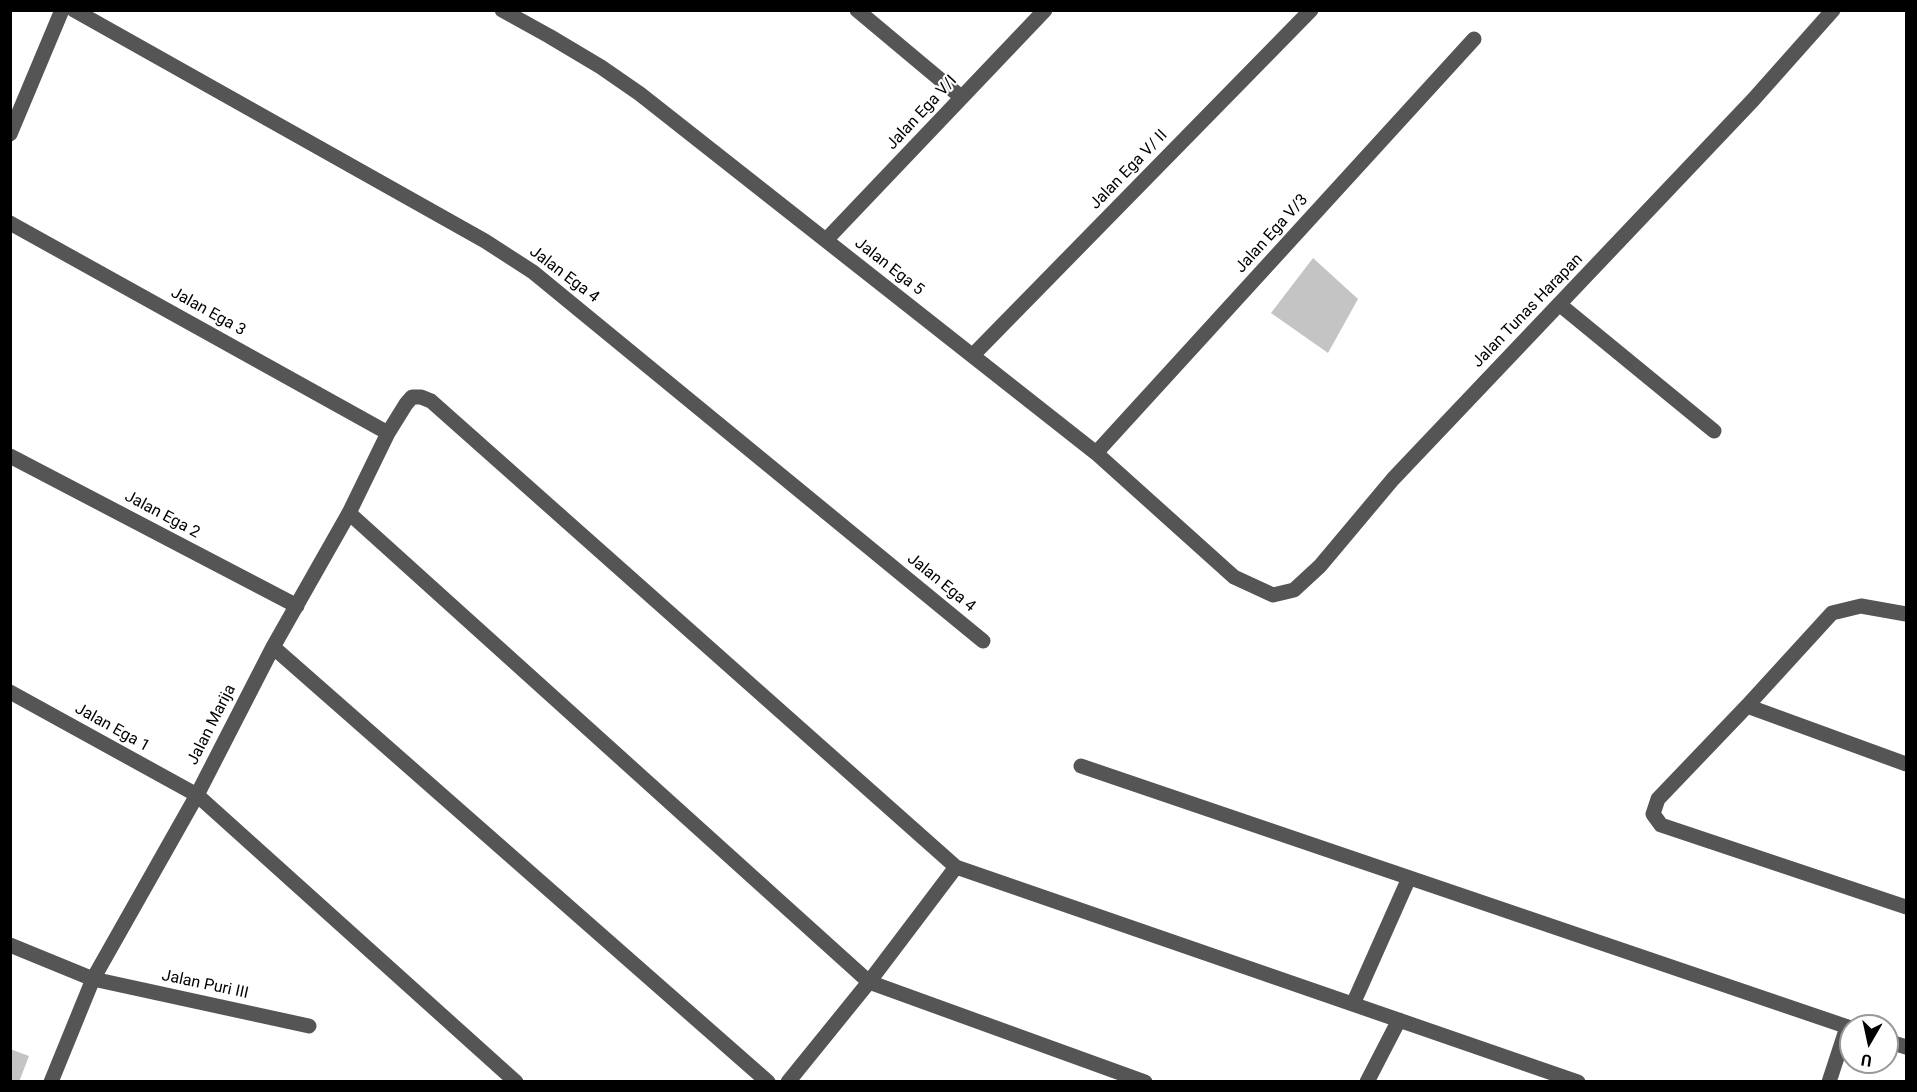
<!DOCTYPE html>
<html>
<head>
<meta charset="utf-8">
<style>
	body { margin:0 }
	#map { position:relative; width:1917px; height:1092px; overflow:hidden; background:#fff; font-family:Roboto,sans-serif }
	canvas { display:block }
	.frame { position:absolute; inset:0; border:12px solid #000; pointer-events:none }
	.north { position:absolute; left:1839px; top:1014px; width:60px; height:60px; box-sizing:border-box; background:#fff; border:2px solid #999; border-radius:50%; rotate:189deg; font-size:16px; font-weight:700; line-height:24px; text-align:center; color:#000 }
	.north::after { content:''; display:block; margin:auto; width:21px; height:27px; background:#000; clip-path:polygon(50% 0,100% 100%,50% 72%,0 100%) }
</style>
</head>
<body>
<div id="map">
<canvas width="1917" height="1092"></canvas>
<div class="frame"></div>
<div class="north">U</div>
</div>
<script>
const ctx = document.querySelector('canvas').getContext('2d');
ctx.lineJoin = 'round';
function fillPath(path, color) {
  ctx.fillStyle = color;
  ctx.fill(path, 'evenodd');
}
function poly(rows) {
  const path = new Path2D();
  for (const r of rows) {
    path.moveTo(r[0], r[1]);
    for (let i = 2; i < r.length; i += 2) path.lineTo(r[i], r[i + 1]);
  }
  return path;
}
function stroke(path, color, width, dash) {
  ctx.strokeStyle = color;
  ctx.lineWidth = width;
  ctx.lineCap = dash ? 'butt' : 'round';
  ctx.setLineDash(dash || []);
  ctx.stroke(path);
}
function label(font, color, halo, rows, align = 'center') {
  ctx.font = font + ' Roboto,sans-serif';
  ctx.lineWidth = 4.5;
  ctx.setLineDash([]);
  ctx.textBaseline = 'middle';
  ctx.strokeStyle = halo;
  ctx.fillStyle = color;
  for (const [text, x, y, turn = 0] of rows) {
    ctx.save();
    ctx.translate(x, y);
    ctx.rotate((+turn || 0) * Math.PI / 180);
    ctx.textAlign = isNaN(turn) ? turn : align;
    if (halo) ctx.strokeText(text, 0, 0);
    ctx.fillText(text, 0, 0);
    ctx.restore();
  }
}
fillPath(poly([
	[1313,258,1358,299,1328,353,1271,313],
	[10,1049,29,1056,19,1082,10,1082]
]), '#c4c4c4');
stroke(poly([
	[74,10,485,241,533,272,983,641],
	[502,10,549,36,601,67,640,94,1096,453,1234,577,1273,595,1294,590,1320,566,1393,479,1753,100,1833,10],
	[857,10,961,97],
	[10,134,62,10],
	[10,223,388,433],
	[826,240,1045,10],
	[1559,304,1714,431],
	[973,355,1311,10],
	[1096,453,1474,39],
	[10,456,297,606],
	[349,513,869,982,1145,1082],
	[1906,614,1861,606,1832,613,1747,706,1658,799,1653,814,1661,825,1906,907],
	[273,647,768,1082],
	[10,692,197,795,516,1082],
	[1747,706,1906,764],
	[1081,766,1851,1028],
	[956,867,1578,1082],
	[10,945,93,979,309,1026],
	[1353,1004,1409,878],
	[1887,1041,1906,1047],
	[51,1082,93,979,197,795,273,647,349,513,388,433,406,404,412,397,421,397,431,401,956,867,869,982,788,1082],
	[1367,1082,1399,1020],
	[1829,1082,1847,1027]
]), '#555', 15);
label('16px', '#000', '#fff', [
	["Jalan Ega V/I",922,113,-47],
	["Jalan Ega V/ II",1129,170,-46],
	["Jalan Ega V/3",1272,234,-48],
	["Jalan Ega 5",889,267,38],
	["Jalan Ega 4",564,275,37],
	["Jalan Tunas Harapan",1528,311,-46],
	["Jalan Ega 3",208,312,29],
	["Jalan Ega 2",162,515,28],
	["Jalan Ega 4",941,583,39],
	["Jalan Marija",212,725,-63],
	["Jalan Ega 1",112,728,29],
	["Jalan Puri III",205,985,12]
]);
</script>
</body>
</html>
